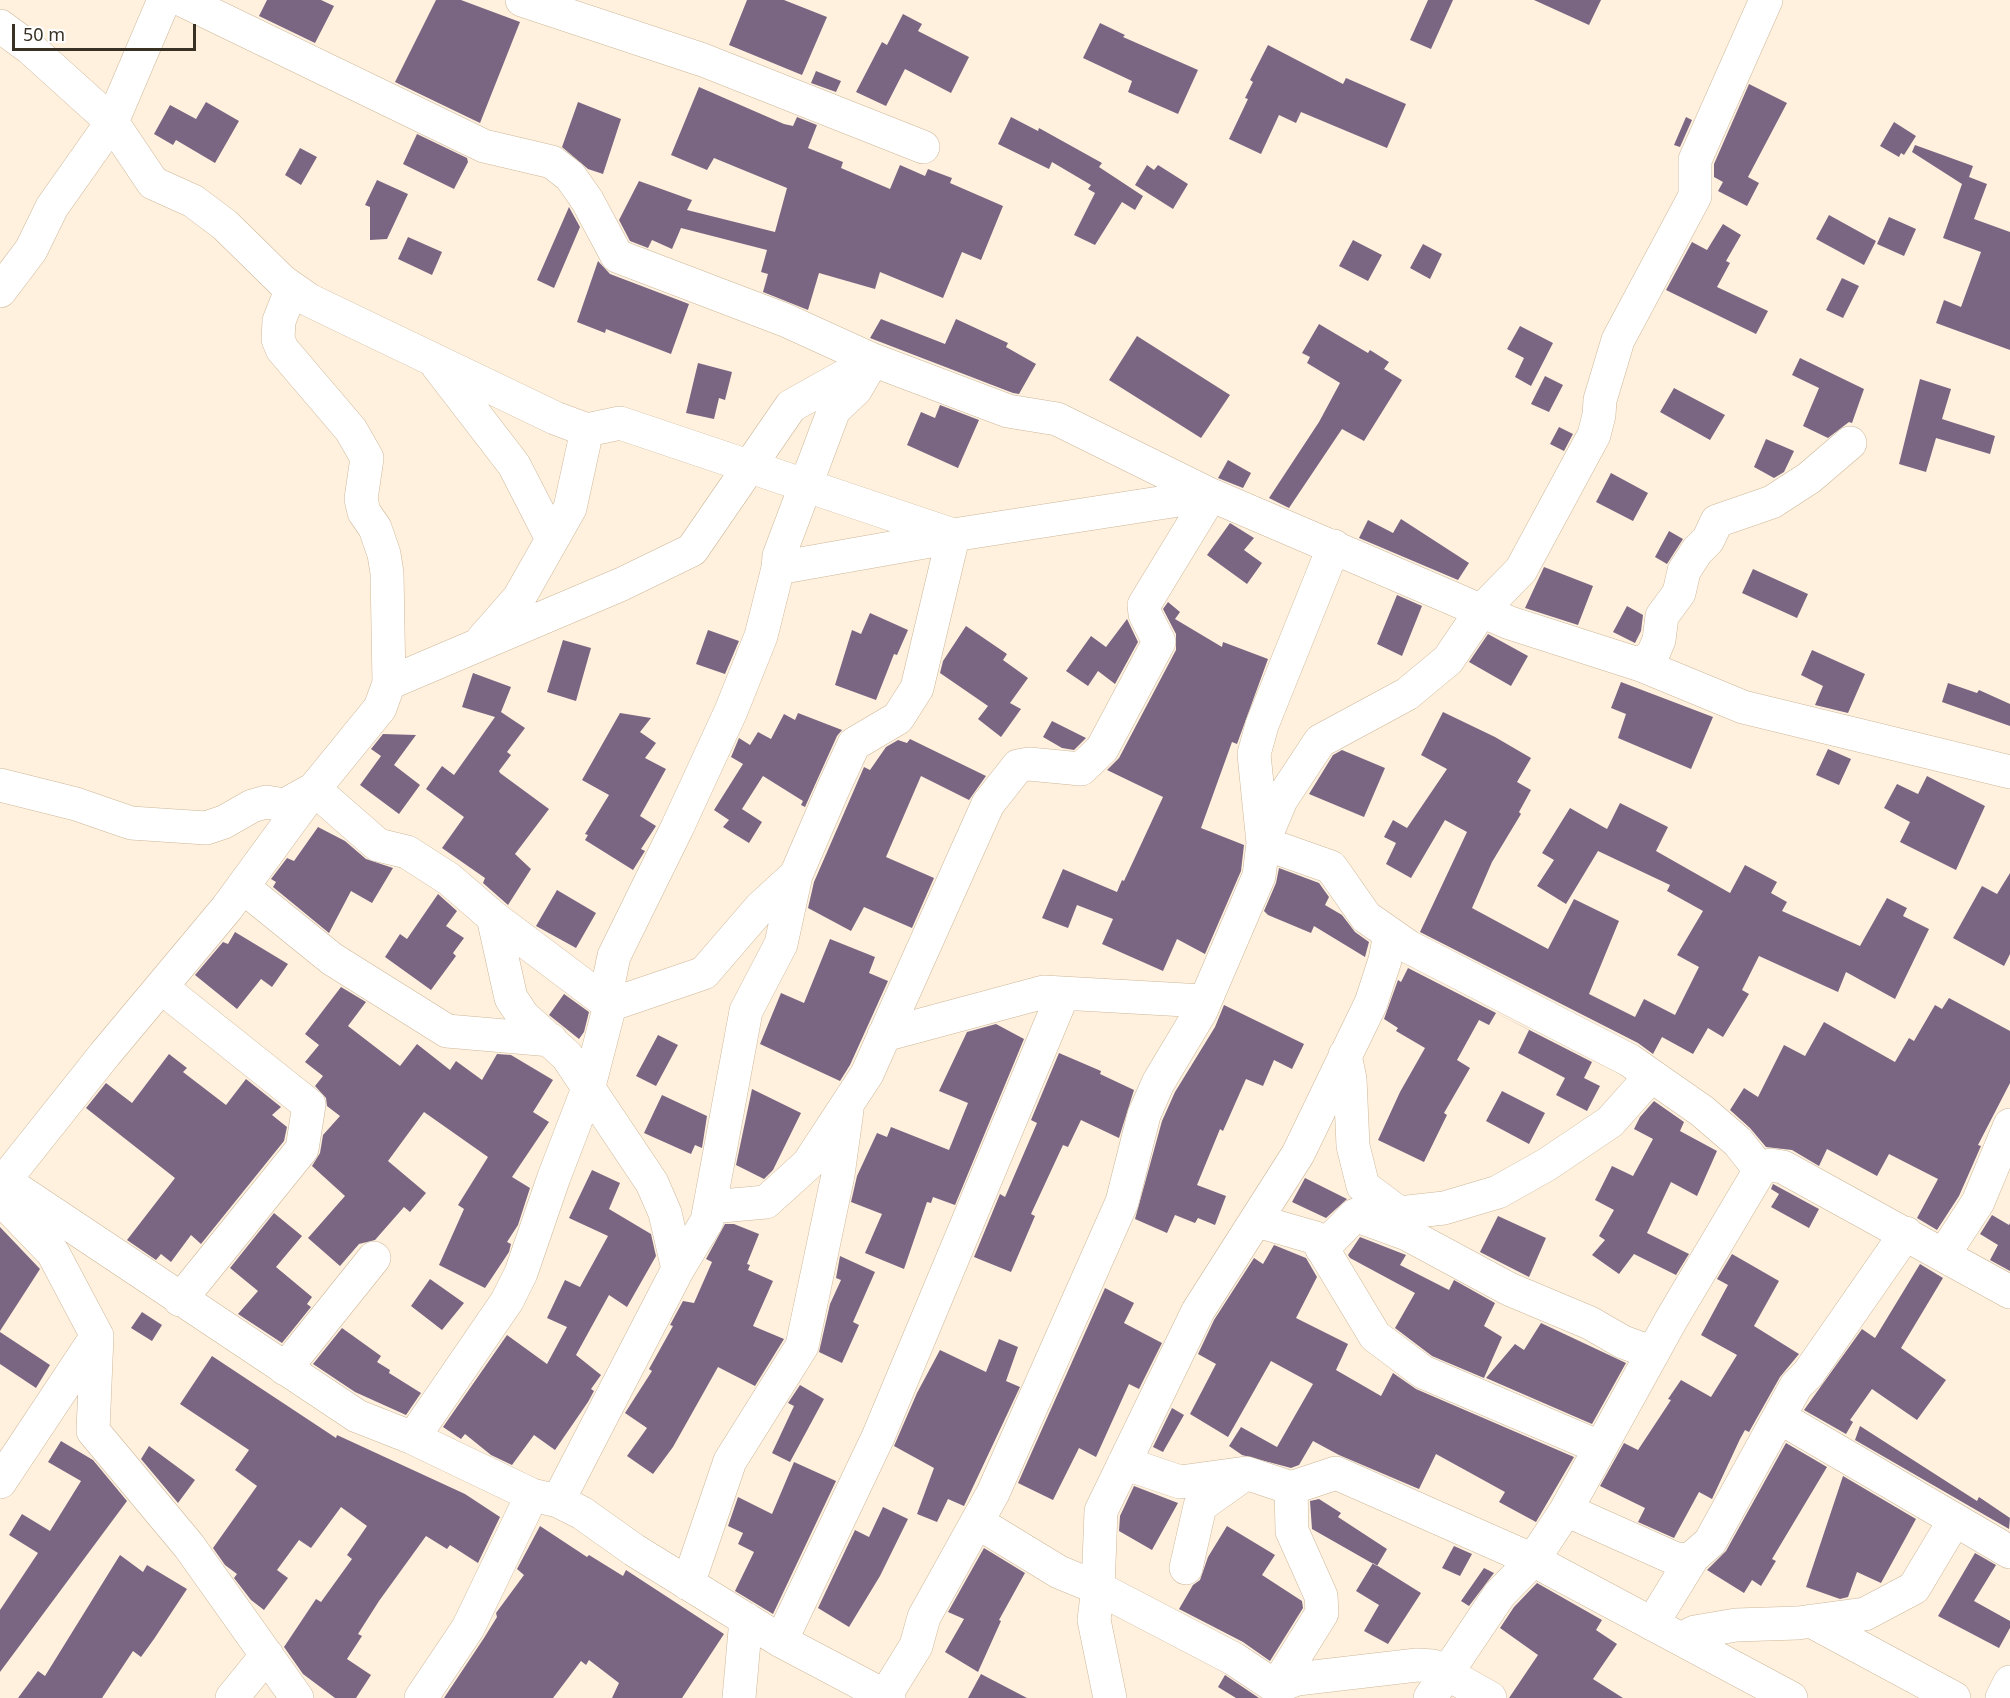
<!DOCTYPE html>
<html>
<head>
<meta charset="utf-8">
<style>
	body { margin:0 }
	#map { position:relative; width:2010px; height:1698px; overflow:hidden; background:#fff1de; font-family:"Noto Sans",sans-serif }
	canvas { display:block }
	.scale { position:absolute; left:12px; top:24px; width:184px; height:27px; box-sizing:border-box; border:3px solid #393124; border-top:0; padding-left:8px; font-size:18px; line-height:21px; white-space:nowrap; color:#393124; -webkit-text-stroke:4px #fff; paint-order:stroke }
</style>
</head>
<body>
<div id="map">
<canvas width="2010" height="1698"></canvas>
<div class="scale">50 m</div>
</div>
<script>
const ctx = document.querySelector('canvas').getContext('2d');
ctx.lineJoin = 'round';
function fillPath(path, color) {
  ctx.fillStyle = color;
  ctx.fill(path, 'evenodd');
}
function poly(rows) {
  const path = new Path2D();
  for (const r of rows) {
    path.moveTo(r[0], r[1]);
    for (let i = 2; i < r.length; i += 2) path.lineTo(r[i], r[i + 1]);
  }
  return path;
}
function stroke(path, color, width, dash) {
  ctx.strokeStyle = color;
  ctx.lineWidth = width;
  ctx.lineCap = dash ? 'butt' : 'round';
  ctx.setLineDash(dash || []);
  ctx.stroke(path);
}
fillPath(poly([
	[267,0,321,0,334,6,315,43,259,16],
	[436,0,461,0,520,22,480,123,395,82],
	[747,0,784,0,827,17,802,75,729,45],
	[1428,0,1453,0,1431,49,1410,40],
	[1534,0,1601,0,1589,25],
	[903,14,922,24,918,31,969,57,951,93,905,69,886,106,856,92,882,42,887,45],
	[1100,23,1125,35,1123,37,1198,70,1178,114,1128,92,1132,81,1083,58],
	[1268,45,1343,84,1346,78,1406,104,1387,148,1301,112,1296,123,1279,115,1261,154,1229,139,1248,99,1245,98,1253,82,1250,80],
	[816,71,841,81,836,92,811,83],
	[1749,84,1787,103,1748,177,1759,183,1747,206,1718,191,1723,182,1714,177,1714,164],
	[699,87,784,124,793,126,797,117,817,125,808,148,843,162,841,168,890,189,900,165,925,176,928,169,952,178,950,183,1003,206,981,260,962,252,943,298,880,272,875,289,819,273,808,310,763,292,768,274,761,272,767,250,681,228,672,249,652,240,648,248,630,241,619,220,639,181,692,200,687,210,775,232,787,188,714,158,707,170,671,155],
	[206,102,239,121,215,163,176,140,173,145,154,134,170,105,196,119],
	[578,102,621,119,603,174,588,169,562,147],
	[1011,117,1038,131,1039,128,1102,163,1099,167,1143,196,1135,210,1122,202,1095,245,1074,235,1095,193,1088,189,1091,185,1052,162,1049,169,998,144],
	[1686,117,1692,120,1680,147,1674,145],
	[1894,122,1916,136,1904,155,1901,153,1899,157,1880,146],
	[417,134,467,158,468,162,454,189,403,164],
	[1915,145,1973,166,1969,177,1987,184,1974,219,2010,232,2010,350,1936,323,1944,300,1961,307,1981,252,1943,238,1962,184,1912,152],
	[300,148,317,157,301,185,285,175],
	[1147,165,1154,170,1158,165,1188,184,1173,209,1135,185],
	[377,180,408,194,387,239,370,240,370,207,365,205],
	[569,207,580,227,554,288,537,280],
	[1829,215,1876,241,1864,265,1816,239],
	[1889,217,1916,229,1904,256,1877,244],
	[1723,224,1741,235,1726,261,1730,263,1717,287,1768,311,1756,334,1666,290,1692,242,1707,250],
	[408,237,442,252,432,275,398,259],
	[1353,240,1382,255,1368,281,1339,266],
	[1423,244,1442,254,1430,279,1410,268],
	[598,261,610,274,689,304,671,354,606,329,605,333,577,322],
	[1842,278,1859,286,1843,318,1826,310],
	[881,319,945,344,956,319,1008,343,1006,347,1036,364,1019,394,1013,393,870,338],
	[1319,324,1368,353,1370,350,1389,362,1384,369,1402,380,1364,441,1342,429,1289,508,1269,498,1319,422,1340,383,1307,363,1310,357,1302,353],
	[1520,326,1553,343,1531,386,1515,377,1524,358,1507,349],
	[1137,336,1230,395,1201,438,1109,380],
	[1800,358,1864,389,1852,423,1849,422,1828,438,1803,426,1819,388,1792,375],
	[698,363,732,372,725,400,719,398,714,419,686,413],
	[1545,376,1563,385,1549,412,1531,404],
	[1920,379,1951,389,1942,419,1995,436,1990,454,1936,438,1926,472,1899,464],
	[1674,388,1725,415,1710,440,1660,412],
	[940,405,979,420,958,468,907,445,921,412,935,418],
	[1559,427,1573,434,1564,451,1550,444],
	[1766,439,1794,451,1784,472,1774,478,1754,467],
	[1228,460,1251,473,1243,488,1218,478],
	[1611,473,1648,493,1633,521,1596,502],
	[1401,519,1469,563,1458,580,1359,538,1368,520,1393,533],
	[1230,523,1254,538,1244,550,1262,563,1247,584,1207,555],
	[1669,531,1683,539,1667,564,1655,557],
	[1544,567,1593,586,1578,625,1525,608],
	[1753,569,1808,594,1797,618,1742,593],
	[1397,595,1422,606,1402,656,1377,644],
	[1168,602,1180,612,1175,619,1222,647,1223,642,1268,659,1237,744,1232,742,1201,828,1244,845,1241,871,1205,954,1177,939,1163,971,1102,944,1113,919,1077,905,1068,928,1042,918,1063,869,1117,892,1122,880,1124,881,1163,797,1107,770,1119,758,1176,650,1176,634,1163,609],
	[1627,606,1643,615,1641,631,1635,643,1613,632],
	[870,613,908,630,897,655,894,654,876,700,835,685,852,630,861,634],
	[1127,619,1138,642,1115,684,1098,671,1088,686,1066,671,1091,636,1106,647],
	[966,626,1007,654,1003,660,1028,678,1010,703,1021,709,1001,737,978,719,988,706,940,673,943,661],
	[708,630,739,641,725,674,696,664],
	[1488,634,1528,656,1511,686,1469,662],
	[563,640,591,648,576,701,547,692],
	[1812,650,1865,674,1848,713,1815,705,1823,686,1801,675],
	[473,673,511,687,501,712,525,728,507,752,511,755,499,771,500,773,549,809,515,854,531,869,508,905,483,883,485,878,442,848,464,817,426,789,442,766,454,775,495,717,462,707],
	[1621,682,1713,717,1691,769,1618,738,1626,714,1611,708],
	[1948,683,1977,693,1979,690,2010,704,2010,726,1942,702],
	[1443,712,1495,737,1531,758,1517,782,1531,790,1519,812,1521,814,1492,862,1472,908,1548,949,1574,899,1619,921,1589,994,1635,1017,1644,999,1675,1015,1699,967,1677,955,1703,911,1667,891,1670,885,1598,851,1566,904,1537,886,1554,860,1542,853,1570,808,1607,829,1620,803,1668,827,1656,851,1730,893,1745,865,1777,882,1771,893,1787,902,1782,911,1860,946,1887,898,1907,908,1903,916,1929,929,1895,999,1846,972,1838,992,1759,956,1742,990,1749,994,1723,1037,1708,1028,1693,1054,1662,1037,1653,1054,1638,1043,1420,932,1467,832,1445,820,1411,878,1386,864,1396,843,1384,837,1393,820,1407,828,1447,769,1421,755],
	[620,713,651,718,640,732,656,743,645,758,666,769,640,816,656,826,641,849,645,851,633,870,585,840,588,835,585,834,609,795,582,780],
	[798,713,842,730,837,736,805,807,801,805,803,801,763,776,742,809,762,822,749,843,723,827,729,820,714,810,743,764,731,757,739,738,750,745,758,732,771,739,784,714,795,720],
	[1052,721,1086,738,1074,750,1062,748,1043,737],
	[383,734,416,735,394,765,420,785,399,814,360,785,381,756,371,749],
	[910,739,986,776,969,800,921,776,886,857,934,878,912,928,864,907,851,931,808,908,814,882,864,767,870,770,886,747,898,740,907,743],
	[1828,749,1851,759,1839,785,1816,775],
	[1342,750,1385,768,1364,817,1309,794,1333,755],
	[1927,776,1985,806,1956,870,1900,842,1910,822,1884,808,1897,784,1918,794],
	[318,827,345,841,366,859,393,868,372,903,351,891,329,933,273,887,276,882,271,879,287,858,294,861],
	[1279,868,1319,883,1329,897,1325,905,1342,915,1355,932,1369,942,1365,957,1314,926,1311,933,1268,915,1264,911,1276,883],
	[2010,873,2010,954,2004,966,1953,938,1982,886,1997,894],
	[557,890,596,913,576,948,536,926],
	[438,894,457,911,446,926,464,938,453,953,456,956,431,990,385,957,400,934,407,939],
	[235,932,288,964,272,987,261,979,237,1009,195,975,223,942,228,944],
	[830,939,875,957,869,973,888,981,850,1065,840,1081,760,1044,781,993,804,1003],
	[1408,968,1592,1062,1584,1078,1600,1086,1587,1111,1556,1095,1565,1078,1518,1053,1529,1030,1496,1013,1489,1025,1479,1020,1457,1060,1470,1068,1444,1113,1447,1115,1424,1162,1378,1140,1400,1092,1425,1048,1396,1031,1398,1028,1384,1019,1398,980,1401,982],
	[341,987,366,1002,348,1026,400,1066,417,1044,450,1070,456,1061,482,1080,497,1054,511,1055,553,1080,533,1112,549,1122,512,1177,530,1188,518,1225,507,1242,511,1244,509,1252,485,1288,439,1265,464,1209,458,1205,488,1157,424,1112,388,1161,426,1193,410,1212,404,1207,375,1240,359,1244,340,1266,308,1238,345,1196,312,1166,320,1153,323,1135,340,1116,327,1106,326,1098,315,1086,323,1076,305,1062,319,1045,305,1034],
	[564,994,589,1012,584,1032,579,1039,549,1015],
	[1949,998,2010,1031,2010,1083,1978,1145,1981,1146,1959,1196,1937,1230,1917,1218,1938,1179,1889,1154,1877,1176,1827,1149,1819,1166,1792,1150,1766,1147,1750,1128,1730,1110,1744,1088,1758,1097,1784,1045,1805,1056,1824,1022,1895,1062,1909,1038,1914,1041,1935,1005,1942,1009],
	[1224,1005,1304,1044,1292,1069,1274,1060,1263,1086,1246,1079,1223,1131,1220,1129,1197,1185,1226,1196,1215,1225,1198,1218,1195,1223,1175,1215,1167,1233,1135,1219,1162,1121,1175,1092,1215,1027],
	[996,1024,1024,1039,955,1205,933,1197,931,1203,927,1202,904,1269,865,1253,882,1214,851,1202,857,1176,877,1133,887,1137,891,1127,949,1150,968,1103,939,1091,967,1032],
	[658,1035,678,1045,656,1086,636,1076],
	[1059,1053,1101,1071,1100,1074,1134,1090,1119,1138,1081,1120,1068,1147,1063,1145,1031,1214,1035,1216,1011,1272,974,1257,1000,1194,1005,1197,1037,1123,1031,1120],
	[169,1054,187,1068,183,1072,226,1105,246,1079,281,1107,272,1115,287,1127,284,1141,201,1244,191,1235,171,1262,161,1254,156,1260,127,1240,175,1178,86,1108,106,1083,132,1103],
	[752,1089,801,1113,773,1170,764,1179,736,1165],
	[1502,1091,1545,1113,1529,1144,1486,1121],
	[662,1095,707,1116,702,1148,695,1145,691,1154,644,1133],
	[1654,1101,1684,1122,1680,1131,1717,1151,1697,1196,1671,1182,1647,1233,1689,1254,1676,1275,1634,1254,1619,1274,1592,1255,1605,1240,1599,1236,1614,1210,1595,1200,1612,1166,1633,1176,1653,1139,1634,1129,1640,1117],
	[592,1170,620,1183,609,1209,651,1234,656,1256,627,1307,609,1295,576,1355,601,1375,591,1389,594,1391,588,1402,555,1450,534,1435,512,1465,491,1455,465,1434,461,1439,443,1427,507,1335,547,1364,567,1327,547,1318,565,1280,580,1287,608,1236,569,1218],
	[1305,1178,1347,1199,1326,1218,1292,1202],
	[1773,1184,1819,1209,1809,1228,1771,1207,1779,1194,1771,1189],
	[274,1213,302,1236,276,1267,312,1297,307,1304,311,1307,282,1343,238,1314,258,1291,230,1268],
	[1992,1215,2009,1225,2010,1223,2010,1271,1990,1260,1998,1245,1980,1234],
	[1498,1216,1546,1238,1529,1277,1480,1252],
	[725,1224,734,1224,759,1234,747,1264,750,1265,748,1270,773,1281,753,1326,784,1339,755,1386,718,1367,673,1447,653,1474,627,1456,647,1428,625,1413,652,1371,649,1369,673,1326,670,1325,683,1301,694,1303,712,1262,706,1259],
	[0,1227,40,1269,0,1331],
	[1360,1237,1406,1255,1400,1265,1449,1290,1454,1280,1495,1303,1484,1326,1502,1337,1484,1378,1432,1356,1395,1328,1415,1293,1350,1258,1348,1255],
	[1274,1245,1306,1258,1317,1277,1296,1318,1348,1344,1336,1370,1381,1396,1393,1373,1416,1389,1574,1457,1536,1522,1499,1502,1505,1492,1436,1454,1419,1489,1339,1455,1313,1441,1299,1465,1291,1468,1242,1455,1229,1446,1241,1427,1277,1447,1313,1384,1271,1361,1228,1437,1190,1414,1216,1364,1198,1354,1214,1320,1254,1258,1263,1264],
	[1732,1254,1779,1281,1754,1326,1799,1354,1780,1377,1749,1432,1745,1430,1740,1439,1712,1499,1699,1492,1674,1538,1638,1522,1645,1508,1600,1486,1624,1443,1638,1450,1671,1400,1668,1399,1681,1380,1711,1397,1737,1355,1701,1335,1728,1285,1717,1279],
	[840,1256,875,1272,853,1322,859,1325,842,1363,819,1352,830,1304,841,1280,836,1278],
	[1920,1264,1943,1278,1901,1348,1946,1380,1917,1420,1872,1389,1850,1420,1853,1422,1846,1434,1804,1410,1862,1329,1875,1338],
	[430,1279,464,1303,442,1330,411,1306],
	[1105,1288,1134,1303,1124,1323,1162,1343,1139,1389,1129,1384,1096,1457,1079,1448,1053,1500,1018,1483],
	[142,1312,162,1325,152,1341,131,1328],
	[1541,1323,1626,1363,1592,1424,1486,1378,1515,1344,1524,1350],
	[342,1328,381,1356,377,1362,390,1370,389,1373,421,1393,406,1415,355,1392,313,1364],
	[0,1332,50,1365,36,1388,0,1364],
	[999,1339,1018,1347,1006,1381,1020,1387,964,1506,948,1499,937,1522,917,1514,934,1468,894,1446,917,1393,940,1350,986,1372],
	[212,1356,336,1438,337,1435,465,1494,500,1517,478,1563,450,1545,447,1549,426,1536,379,1601,358,1634,362,1636,347,1659,371,1675,356,1698,335,1698,303,1674,284,1647,316,1599,321,1602,352,1559,347,1555,367,1526,341,1507,311,1548,299,1540,277,1570,288,1578,264,1610,251,1600,234,1578,237,1574,225,1565,213,1548,257,1486,235,1470,249,1450,180,1404],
	[800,1385,824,1399,790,1462,772,1453,794,1406,788,1403],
	[1172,1408,1184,1415,1163,1452,1153,1447],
	[1860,1426,1977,1501,1979,1497,2010,1518,2009,1529,1855,1440],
	[61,1441,93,1460,127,1501,0,1672,0,1610,38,1553,9,1535,22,1514,50,1531,81,1481,48,1462],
	[1786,1443,1827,1467,1772,1559,1776,1561,1761,1586,1752,1580,1744,1593,1707,1570,1726,1551],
	[149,1446,195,1480,178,1503,141,1459],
	[794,1462,836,1481,773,1614,735,1591,754,1552,738,1544,743,1533,728,1526,738,1497,772,1514],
	[1843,1476,1916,1519,1881,1583,1857,1572,1848,1597,1840,1599,1806,1587],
	[1134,1486,1178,1503,1152,1550,1119,1531,1120,1516],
	[1319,1499,1341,1513,1338,1517,1387,1549,1377,1566,1312,1529,1310,1501],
	[883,1507,908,1519,880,1576,849,1627,818,1608,855,1530,869,1537],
	[540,1526,587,1557,589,1555,623,1576,626,1570,724,1634,682,1698,612,1698,619,1683,589,1660,586,1665,581,1661,553,1698,444,1698,484,1638,497,1617,496,1613,524,1575,517,1569],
	[1227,1526,1275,1555,1262,1575,1302,1601,1303,1608,1270,1661,1243,1642,1179,1609,1193,1585,1200,1580,1208,1557],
	[1454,1546,1472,1554,1460,1576,1442,1568],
	[984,1548,1025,1573,999,1620,1001,1621,978,1672,945,1652,964,1619,948,1612],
	[1975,1553,1996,1565,1974,1601,2010,1621,2010,1628,1999,1648,1938,1616],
	[120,1555,143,1572,147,1565,187,1589,154,1639,141,1657,133,1651,102,1698,18,1698,38,1671,45,1676],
	[1373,1563,1421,1593,1388,1644,1364,1631,1379,1605,1356,1591],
	[1484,1568,1494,1573,1469,1606,1461,1601],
	[1537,1583,1602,1620,1596,1630,1617,1644,1593,1679,1623,1698,1509,1698,1538,1655,1500,1628,1514,1607],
	[981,1674,1027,1698,968,1698],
	[1225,1675,1259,1698,1236,1698,1218,1687]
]), '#7a6683');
const minor = poly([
	[182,0,484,146,552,162,570,176,587,200,617,256,785,320,873,360,1008,411,1057,419,1211,495,1510,623,1641,665,1743,707,2010,772],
	[522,0,703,60,923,147],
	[0,26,30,48,112,122,153,183,193,201,225,225,282,281,309,300,555,418,587,430,620,423,953,535,1211,495],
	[0,291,31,250,52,207,112,122,164,0],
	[437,365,514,465,552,539],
	[483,639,519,598,570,508,587,430],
	[1641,665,1653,654,1659,640,1662,616,1679,593,1684,571,1697,551,1708,540,1717,521,1772,502,1809,478,1850,443],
	[389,683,622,584,692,550,791,406,859,368],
	[0,785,76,804,131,823,206,828,224,822,252,806,266,802,285,805,314,789],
	[314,789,378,845,407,852,449,879,493,917,610,1005],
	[243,887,332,959,447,1031,551,1040],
	[493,917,511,998,523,1016,567,1056,652,1183,665,1213,678,1269],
	[161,987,309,1105,302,1149,180,1300],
	[610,1005,704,973,760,908,796,875],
	[884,1035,1044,992,1203,1001],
	[1345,1055,1350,1079,1353,1146,1363,1186,1399,1213,1444,1208,1498,1192,1546,1165,1610,1122,1651,1076],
	[1760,1170,1738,1142,1702,1111,1629,1060,1409,947,1366,917,1331,867,1263,843,1281,800,1320,741,1407,694,1448,660,1482,610,1521,570,1594,435,1599,415,1600,400,1618,340,1695,196,1695,160,1766,0],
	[0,1178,357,1416,413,1438,532,1495,558,1501,582,1513,634,1550,781,1641,889,1698],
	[0,1186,105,1054,227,908,314,789,380,708,389,683,387,573,384,554,375,528,364,512,361,499,367,458,351,430,282,349,278,339,279,321,292,288],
	[0,1198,53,1253,97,1336,93,1431,189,1546,297,1698],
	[710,1207,766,1202,808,1164,867,1074,988,804,1018,766,1029,764,1081,769,1102,749,1159,642,1145,614,1144,605,1211,495],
	[1257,1221,1316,1238,1375,1336,1423,1372,1599,1447],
	[1322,1249,1355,1215,1407,1234,1509,1289,1590,1323,1623,1342,1653,1353],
	[1944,1254,1978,1202,2010,1125],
	[285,1369,374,1258],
	[1779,1417,2010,1552],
	[413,1438,507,1301,521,1273,554,1177,589,1086,610,1005,609,980,614,956,677,828,731,711,761,636,778,568],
	[1124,1463,1180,1482,1246,1473,1291,1488,1336,1473,1533,1560,1791,1698],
	[0,1482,97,1336],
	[558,1501,678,1269,707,1221,746,1011,781,944,796,875,834,787,854,744,898,718,917,688,953,537,778,568,779,556,834,410,856,389,873,360],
	[1566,1510,1676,1559,1685,1560,1693,1557,1710,1542,1796,1386,1808,1374,1906,1233],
	[977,1522,1059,1572,1098,1588,1101,1511,1198,1311,1298,1154,1371,1003,1385,960,1390,934],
	[1186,1568,1200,1506,1242,1476],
	[688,1584,730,1461,802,1346,838,1175,847,1110],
	[1811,1621,1954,1698],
	[1652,1624,1693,1557],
	[1681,1639,1695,1632,1736,1625,1798,1623,1865,1614,1914,1588,1954,1521],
	[781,1641,878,1437,1063,994],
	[1276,1687,1322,1613,1321,1596,1292,1531,1291,1488],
	[885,1696,916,1646,924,1617,993,1493,1122,1202,1144,1115,1158,1083,1201,1011,1259,876,1263,843,1254,754,1262,725,1334,546],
	[232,1698,267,1655],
	[421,1698,468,1628,532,1495],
	[739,1698,746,1619],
	[1110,1698,1094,1620,1098,1588,1234,1659,1276,1687,1297,1679,1417,1665,1433,1666,1490,1698],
	[1430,1698,1499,1595,1533,1560,1566,1510,1671,1320,1760,1170,1770,1165,1783,1167,2010,1292],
	[2002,1698,2010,1682]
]);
stroke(minor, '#cdb798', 34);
stroke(minor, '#fff', 33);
</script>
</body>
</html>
